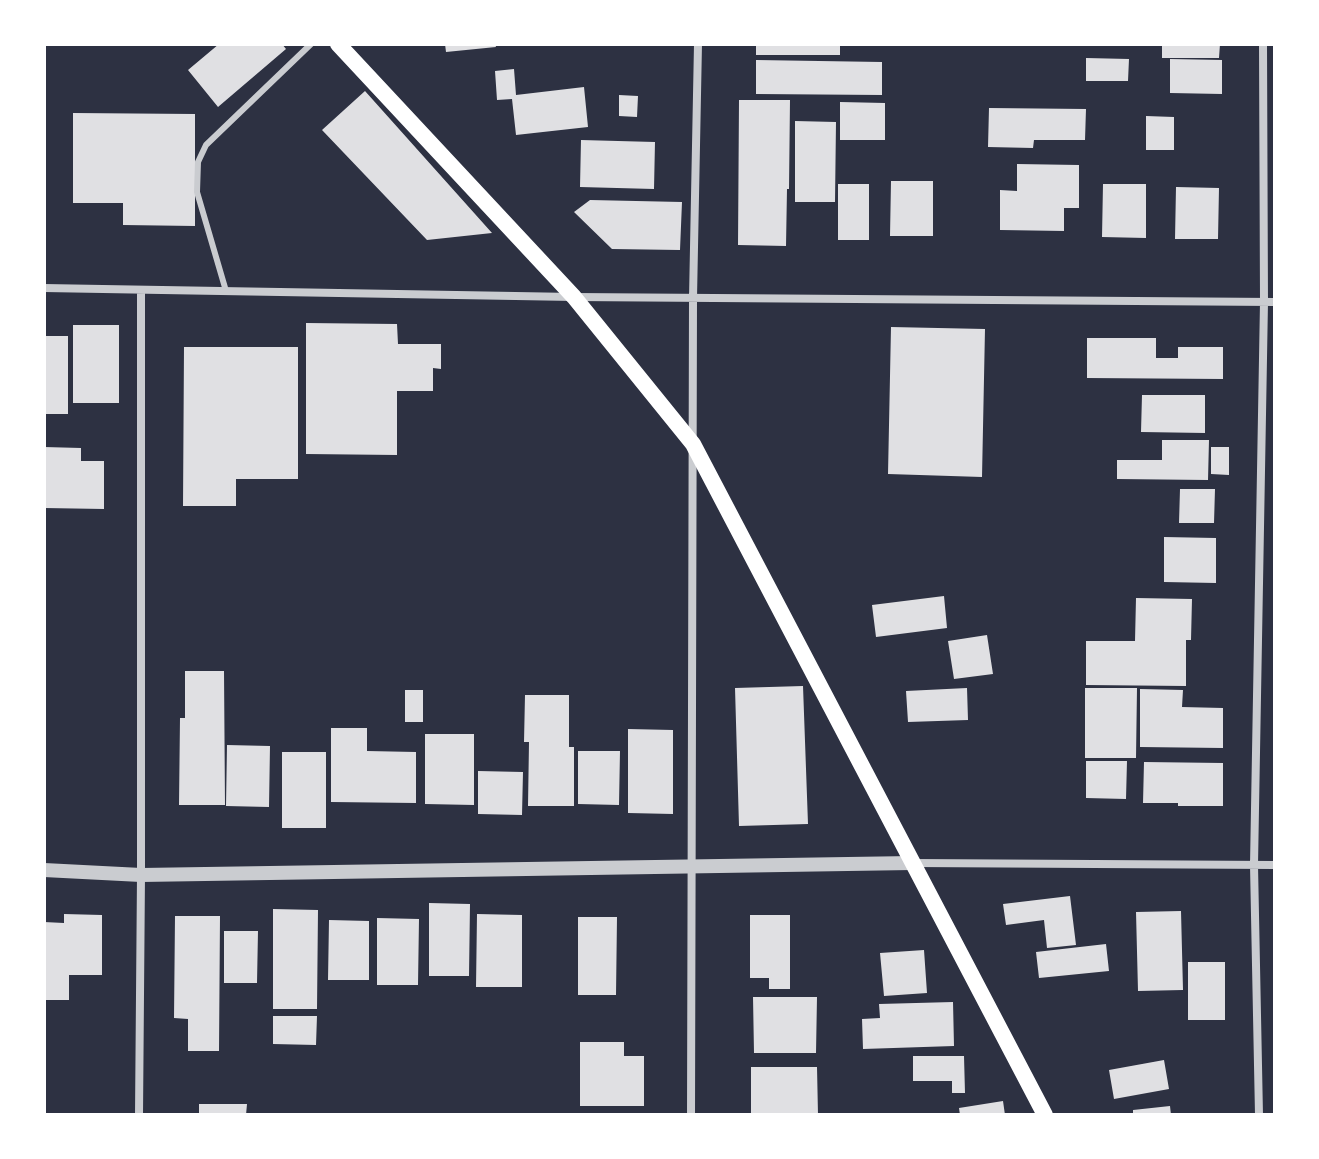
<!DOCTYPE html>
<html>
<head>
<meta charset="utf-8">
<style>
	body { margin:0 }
	#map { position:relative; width:1319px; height:1159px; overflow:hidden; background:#2d3142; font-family:"Times New Roman",serif }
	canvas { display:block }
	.frame { position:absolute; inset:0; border:46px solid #fff; pointer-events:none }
</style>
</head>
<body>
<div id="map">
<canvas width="1319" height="1159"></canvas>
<div class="frame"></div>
</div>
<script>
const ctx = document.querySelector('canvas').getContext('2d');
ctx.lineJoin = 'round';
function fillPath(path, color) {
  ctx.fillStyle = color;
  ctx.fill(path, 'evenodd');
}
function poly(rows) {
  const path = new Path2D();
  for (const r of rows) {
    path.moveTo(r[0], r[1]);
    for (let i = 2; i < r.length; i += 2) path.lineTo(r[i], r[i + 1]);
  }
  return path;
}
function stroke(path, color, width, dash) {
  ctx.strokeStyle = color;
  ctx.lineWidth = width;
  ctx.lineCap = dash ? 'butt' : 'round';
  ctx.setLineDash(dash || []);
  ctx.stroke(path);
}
fillPath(poly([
	[219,44,282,44,286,49,218,107,188,70],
	[445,44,495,44,496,47,446,52],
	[756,44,840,44,840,55,756,55],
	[1162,44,1220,44,1219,58,1162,58],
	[1086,58,1129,59,1128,81,1086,81],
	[1170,59,1222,60,1222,94,1170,93],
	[756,60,882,62,882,95,756,94],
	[514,69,516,95,584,87,588,127,516,135,512,99,497,100,495,71],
	[365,91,492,233,427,240,322,130],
	[619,95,638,96,637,117,619,116],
	[739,100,790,100,789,189,787,189,786,246,738,245],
	[840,102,885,103,885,140,840,140],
	[989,108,1086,109,1085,140,1034,140,1033,148,988,147],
	[73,113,195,114,195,226,123,225,123,203,73,203],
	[1146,116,1174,117,1174,150,1146,150],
	[795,121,836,122,835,202,795,202],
	[581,140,655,142,654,189,580,187],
	[1017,164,1079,165,1079,208,1064,208,1064,231,1000,230,1000,190,1017,191],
	[891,181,933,181,933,236,890,236],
	[838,184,869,184,869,240,838,240],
	[1103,184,1146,184,1146,238,1102,237],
	[1176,187,1219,188,1218,239,1175,239],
	[590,200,682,202,680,250,612,249,574,212],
	[306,323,397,324,398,344,441,344,441,369,433,368,433,391,397,391,397,455,306,454],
	[73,325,119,325,119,403,73,403],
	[891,327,985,329,982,477,888,474],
	[44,336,68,336,68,414,44,414],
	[1087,338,1156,338,1156,358,1178,358,1178,347,1223,347,1223,379,1087,378],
	[184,347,298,347,298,479,236,479,236,506,183,506],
	[1142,395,1205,395,1205,433,1141,432],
	[1162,440,1209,440,1208,480,1117,479,1117,460,1162,460],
	[44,447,81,448,81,461,104,461,104,509,44,508],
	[1211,447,1229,447,1229,475,1211,474],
	[1180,489,1215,489,1214,523,1179,523],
	[1164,537,1216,538,1216,583,1164,582],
	[944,596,947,628,876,637,872,605],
	[1136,598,1192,599,1191,640,1186,640,1186,686,1086,685,1086,641,1135,641],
	[987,635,993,674,954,679,948,641],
	[185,671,224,671,225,805,179,805,180,718,185,718],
	[803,686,808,824,739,826,735,688],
	[967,688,968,720,908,722,906,691],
	[1085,688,1137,688,1136,758,1085,758],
	[1140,689,1183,690,1182,707,1223,708,1223,748,1140,747],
	[405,690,423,690,423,722,405,722],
	[525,695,569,695,569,747,574,747,574,806,528,806,529,742,524,742],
	[331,728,367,728,367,751,416,752,416,803,331,802],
	[628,729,673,730,673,814,628,813],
	[425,734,474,734,474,805,425,804],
	[227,745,270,746,269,807,226,806],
	[578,751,620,751,619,805,578,804],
	[282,752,326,752,326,828,282,828],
	[1086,761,1127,761,1126,799,1086,798],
	[1144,762,1223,763,1223,806,1178,806,1178,803,1143,803],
	[478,771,523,772,522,815,478,814],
	[1070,896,1076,945,1047,948,1044,920,1006,925,1003,904],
	[429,903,470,904,469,976,429,976],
	[273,909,318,910,317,1009,273,1009],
	[1181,911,1183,990,1138,991,1136,912],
	[64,914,102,915,102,975,69,975,69,1000,44,1000,44,922,64,923],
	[477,914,522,915,522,987,476,987],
	[750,915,790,915,790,989,769,989,769,978,750,978],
	[175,916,220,916,219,1051,188,1051,188,1019,174,1018],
	[578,917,617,917,616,995,578,995],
	[377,918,419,919,418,985,377,985],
	[329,920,369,921,369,980,328,980],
	[224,931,258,931,257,983,224,983],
	[1106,944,1109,971,1039,978,1036,952],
	[924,950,927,993,884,996,880,953],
	[1188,962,1225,962,1225,1020,1188,1020],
	[753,997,817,997,816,1053,754,1053],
	[953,1002,954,1046,863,1049,862,1019,880,1018,879,1004],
	[273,1016,317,1016,316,1045,273,1044],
	[580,1042,624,1042,624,1056,644,1056,644,1106,580,1106],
	[913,1056,964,1056,965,1093,952,1093,952,1081,913,1081],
	[1164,1060,1169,1089,1114,1099,1109,1070],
	[751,1067,817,1067,818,1115,751,1115],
	[1003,1101,1005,1115,960,1115,959,1108],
	[199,1104,247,1104,246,1115,199,1115],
	[1170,1106,1171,1115,1133,1115,1133,1110]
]), '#e0e0e3');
stroke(poly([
	[226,291,197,192,198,162,206,145,311,44]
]), '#caccd0', 6);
stroke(poly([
	[44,288,574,297,1275,302],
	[912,863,1275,865],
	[139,1115,141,875,141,290],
	[691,1115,693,298,698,44],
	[1259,1115,1254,865,1264,302,1263,44]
]), '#caccd0', 8);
stroke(poly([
	[44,870,141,875,912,863]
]), '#caccd0', 14);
stroke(poly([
	[338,44,574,297,693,444,1045,1115]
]), '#fff', 16);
</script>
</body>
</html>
